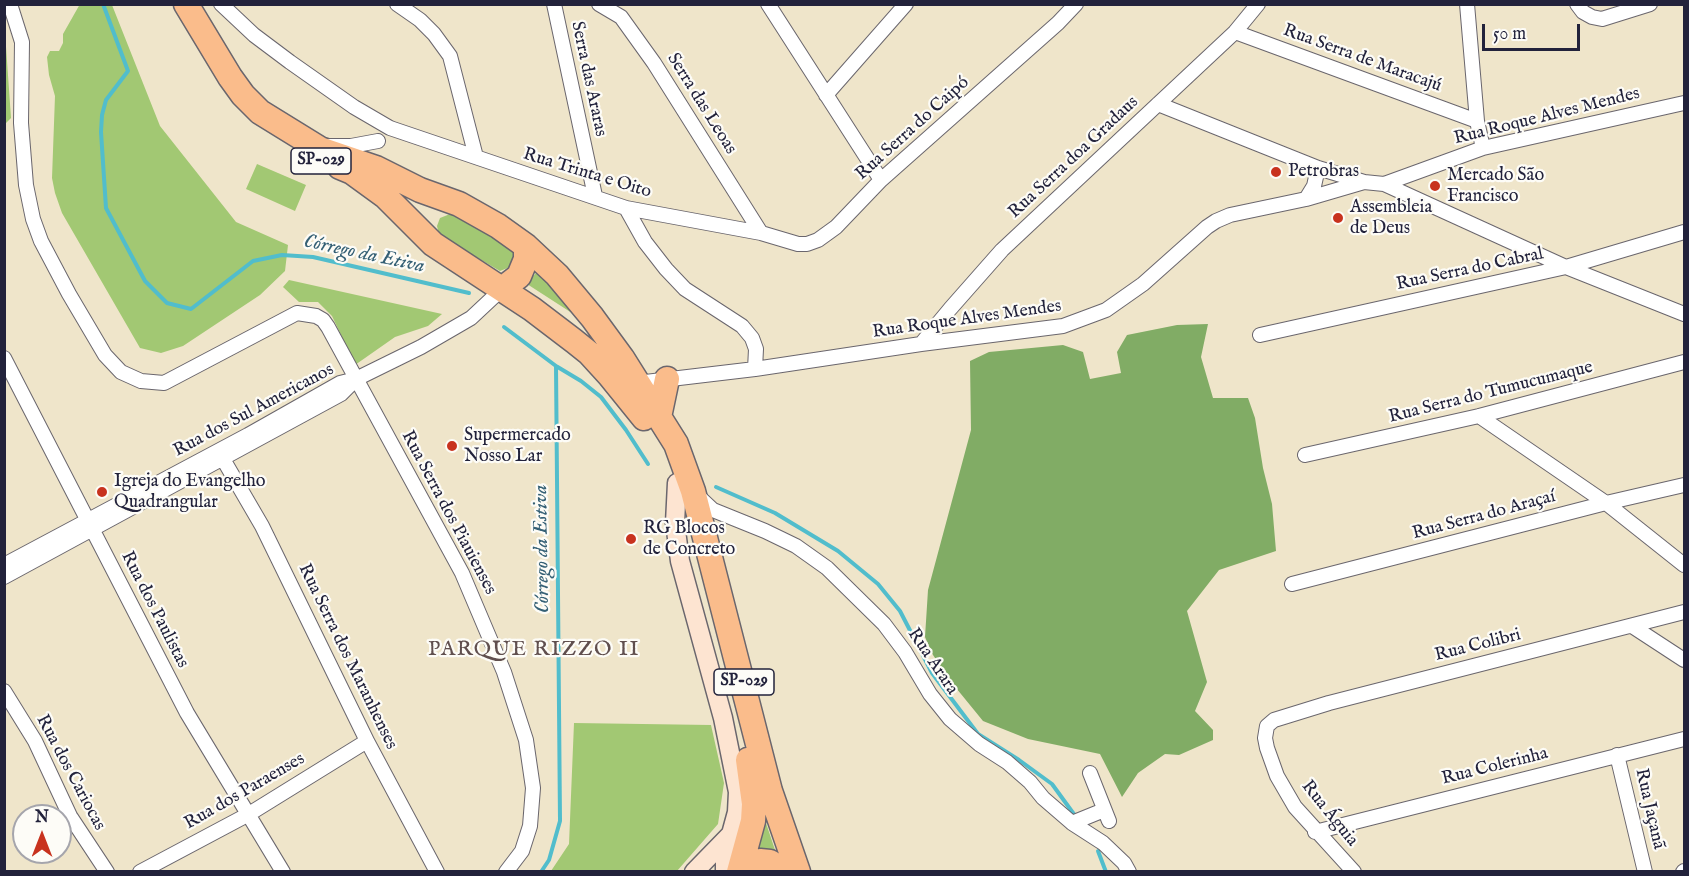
<!DOCTYPE html>
<html>
<head>
<meta charset="utf-8">
<style>
	body { margin:0 }
	#map { position:relative; width:1689px; height:876px; overflow:hidden; background:#efe5ca; font-family:"IM FELL English",serif }
	canvas { display:block }
	.frame { position:absolute; inset:0; border:6px solid #22223b; pointer-events:none }
	.north { position:absolute; left:12px; top:804px; width:60px; height:60px; box-sizing:border-box; background:#fdfcf7; border:2px solid #a5a5ac; border-radius:50%; rotate:0deg; font-size:16px; font-weight:700; line-height:24px; text-align:center; color:#22223b }
	.north::after { content:''; display:block; margin:auto; width:21px; height:27px; background:#c8321e; clip-path:polygon(50% 0,100% 100%,50% 72%,0 100%) }
	.scale { position:absolute; left:1482px; top:24px; width:98px; height:27px; box-sizing:border-box; border:3px solid #22223b; border-top:0; padding-left:8px; font-size:18px; line-height:21px; white-space:nowrap; color:#22223b; -webkit-text-stroke:4px #fdfcf7; paint-order:stroke }
</style>
</head>
<body>
<div id="map">
<canvas width="1689" height="876"></canvas>
<div class="frame"></div>
<div class="north">N</div>
<div class="scale">50 m</div>
</div>
<script>
const ctx = document.querySelector('canvas').getContext('2d');
ctx.lineJoin = 'round';
function fillPath(path, color) {
  ctx.fillStyle = color;
  ctx.fill(path, 'evenodd');
}
function poly(rows) {
  const path = new Path2D();
  for (const r of rows) {
    path.moveTo(r[0], r[1]);
    for (let i = 2; i < r.length; i += 2) path.lineTo(r[i], r[i + 1]);
  }
  return path;
}
function stroke(path, color, width, dash) {
  ctx.strokeStyle = color;
  ctx.lineWidth = width;
  ctx.lineCap = dash ? 'butt' : 'round';
  ctx.setLineDash(dash || []);
  ctx.stroke(path);
}
function label(font, color, halo, rows, align = 'center') {
  ctx.font = font + ' "IM FELL English",serif';
  ctx.lineWidth = 4.5;
  ctx.setLineDash([]);
  ctx.textBaseline = 'middle';
  ctx.strokeStyle = halo;
  ctx.fillStyle = color;
  for (const [text, x, y, turn = 0] of rows) {
    ctx.save();
    ctx.translate(x, y);
    ctx.rotate((+turn || 0) * Math.PI / 180);
    ctx.textAlign = isNaN(turn) ? turn : align;
    if (halo) ctx.strokeText(text, 0, 0);
    ctx.fillText(text, 0, 0);
    ctx.restore();
  }
}
fillPath(poly([
	[80,4,112,5,160,126,236,222,288,245,285,271,260,295,183,346,161,353,140,348,62,213,55,193,52,178,55,96,49,75,47,57,50,51,59,51,63,43,63,34],
	[4,18,11,118,5,124,4,124],
	[257,164,306,185,295,211,246,189],
	[455,212,514,248,516,257,510,267,500,271,439,235,437,226,440,218],
	[540,268,575,315,527,284],
	[289,280,442,314,428,326,395,337,355,365,332,316,318,302,299,302,283,287],
	[574,723,711,725,724,783,718,824,677,871,551,871,569,844],
	[763,814,777,856,758,856,757,833]
]), '#a2c873');
fillPath(poly([
	[1208,324,1201,357,1213,398,1248,398,1255,418,1263,468,1272,504,1276,551,1219,570,1187,611,1207,682,1195,711,1213,730,1213,740,1179,755,1165,754,1138,773,1122,797,1100,754,1028,739,983,721,952,683,933,655,925,637,928,590,971,430,970,361,989,352,1063,345,1083,352,1090,379,1121,373,1117,352,1127,335,1177,325]
]), '#81ac65');
stroke(poly([
	[103,4,128,71,106,100,102,115,101,132,106,208,145,281,167,303,191,309,253,261,282,255,313,257,469,293],
	[504,327,556,366,581,381,601,397,626,430,648,464],
	[716,487,775,513,838,551,878,584,900,611,932,673,978,734,1019,760,1052,784,1076,817],
	[1098,851,1106,872],
	[541,872,549,860,560,821,556,366]
]), '#51bdcc', 4);
const street = poly([
	[10,4,22,42,21,123,26,185,33,219,41,241,69,294,105,355,121,372,141,381,164,383,297,313,316,316,323,320,328,327,462,573,504,672,526,740,533,788,530,826,522,851,506,872],
	[221,4,254,35,290,62,354,107,390,128,626,208,761,233,798,244,807,244,818,240,836,227,881,180,1058,23,1076,4],
	[397,4,420,20,434,34,450,56,476,157],
	[554,4,595,196],
	[599,4,621,17,654,63,761,233],
	[768,4,881,180],
	[1467,4,1477,121,1483,148],
	[1577,4,1583,12,1592,17,1602,19,1650,4],
	[1235,32,1477,121],
	[826,95,906,4],
	[1158,104,1318,168,1364,182],
	[330,146,351,146,378,141],
	[1384,184,1566,267,1684,314],
	[1306,199,1314,186,1318,168],
	[626,208,645,242,666,269,685,289,742,326,752,338,756,349,755,369],
	[1260,335,1566,267,1684,232],
	[921,344,950,309,1002,250,1235,32,1258,4],
	[4,358,187,713,283,872],
	[637,383,755,369,921,344,1063,326,1106,310,1143,284,1207,227,1216,221,1230,215,1306,199,1364,182,1384,184,1483,148,1684,103],
	[1479,416,1606,503,1684,565],
	[1305,455,1479,416,1684,362],
	[223,459,262,526,367,741,437,872],
	[696,494,713,510,765,531,796,546,827,568,884,624,905,652,930,694,950,719,979,744,1007,762,1030,782,1043,798,1072,823,1103,843,1124,863,1129,872],
	[4,565,248,435,340,383,356,379,421,347,471,318,502,289],
	[4,577,341,394,354,381],
	[1292,584,1606,503,1684,485],
	[1632,626,1684,660],
	[4,691,35,741,70,816,107,872],
	[1617,755,1645,872],
	[1090,773,1109,821],
	[1072,823,1104,810],
	[1315,832,1684,739],
	[140,872,249,814,367,741],
	[1354,872,1295,807,1277,776,1267,748,1265,738,1267,726,1274,720,1329,703,1684,612],
	[1683,872,1684,871]
]);
const secondary = poly([
	[677,483,675,523,680,561,723,718,738,792,737,812,725,856,725,872],
	[694,872,731,834]
]);
const highway = poly([
	[186,4,230,77,243,95,260,112,320,149,376,168,420,190,459,204,498,226,526,246,557,275,592,317,622,358,676,444,693,491,770,791,798,872],
	[340,167,352,172,385,196,433,244,532,309,574,341,589,353,610,376,644,418],
	[502,289,519,276,526,259,526,246],
	[659,417,667,379],
	[739,872,753,821,754,804,748,760],
	[749,872,753,863,760,861,770,862,785,872]
]);
stroke(street, '#6a666d', 16);
stroke(secondary, '#6a666d', 21);
stroke(highway, '#6a666d', 27);
stroke(street, '#fff', 14);
stroke(secondary, '#fde4d1', 18);
stroke(highway, '#fabc8b', 24);
for (const [x, y, r, color] of [
	[1276,172,6,"#c8321e"],
	[1435,186,6,"#c8321e"],
	[1338,218,6,"#c8321e"],
	[452,446,6,"#c8321e"],
	[102,492,6,"#c8321e"],
	[631,539,6,"#c8321e"]
]) {
  const dot = new Path2D();
  dot.arc(x, y, r, 0, 2 * Math.PI);
  ctx.fillStyle = color;
  ctx.fill(dot);
  stroke(dot, '#fdfcf7', 2);
}
for (const [x, y, w] of [
	[321,161,60],
	[744,682,60]
]) {
  const box = new Path2D();
  box.roundRect(x - w / 2, y - 13, w, 26, 4.5);
  ctx.fillStyle = '#fdfcf7';
  ctx.fill(box);
  stroke(box, '#22223b', 1.5);
}
label('bold 16px', '#22223b', null, [
	["SP-029",321,161],
	["SP-029",744,682]
]);
label('18px', '#22223b', '#fdfcf7', [
	["Rua Serra de Maracajú",1362,59,20],
	["Serra das Araras",588,79,78],
	["Serra das Leoas",701,104,58],
	["Rua Roque Alves Mendes",1547,117,-14],
	["Rua Serra do Caipó",913,129,-42],
	["Rua Serra doa Gradaus",1074,158,-43],
	["Rua Trinta e Oito",587,174,17],
	["Rua Serra do Cabral",1470,270,-12],
	["Rua Roque Alves Mendes",967,320,-8],
	["Rua Serra do Tumucumaque",1491,393,-14],
	["Rua dos Sul Americanos",254,411,-28],
	["Rua Serra dos Piauienses",448,513,62],
	["Rua Serra do Araçaí",1484,516,-15],
	["Rua dos Paulistas",154,610,63],
	["Rua Colibri",1478,646,-14],
	["Rua Serra dos Maranhenses",347,657,64],
	["Rua Arara",932,662,56],
	["Rua Colerinha",1495,767,-14],
	["Rua dos Cariocas",70,773,62],
	["Rua dos Paraenses",245,792,-30],
	["Rua Jaçanã",1649,809,77],
	["Rua Águia",1329,814,51]
]);
label('18px', '#22223b', '#fdfcf7', [
	["Petrobras",1288,172],
	["Mercado São",1447,176],
	["Francisco",1447,197],
	["Assembleia",1350,208],
	["de Deus",1350,229],
	["Supermercado",464,436],
	["Nosso Lar",464,457],
	["Igreja do Evangelho",114,482],
	["Quadrangular",114,503],
	["RG Blocos",643,529],
	["de Concreto",643,550]
], 'left');
label('italic 20px', '#356075', '#fdfcf7', [
	["Córrego da Etiva",364,255,12],
	["Córrego da Estiva",543,549,-91]
]);
ctx.letterSpacing = '1.5px';
label('21px', '#604f4e', '#fdfcf7', [
	["PARQUE RIZZO II",534,651]
]);
ctx.letterSpacing = '0px';
</script>
</body>
</html>
